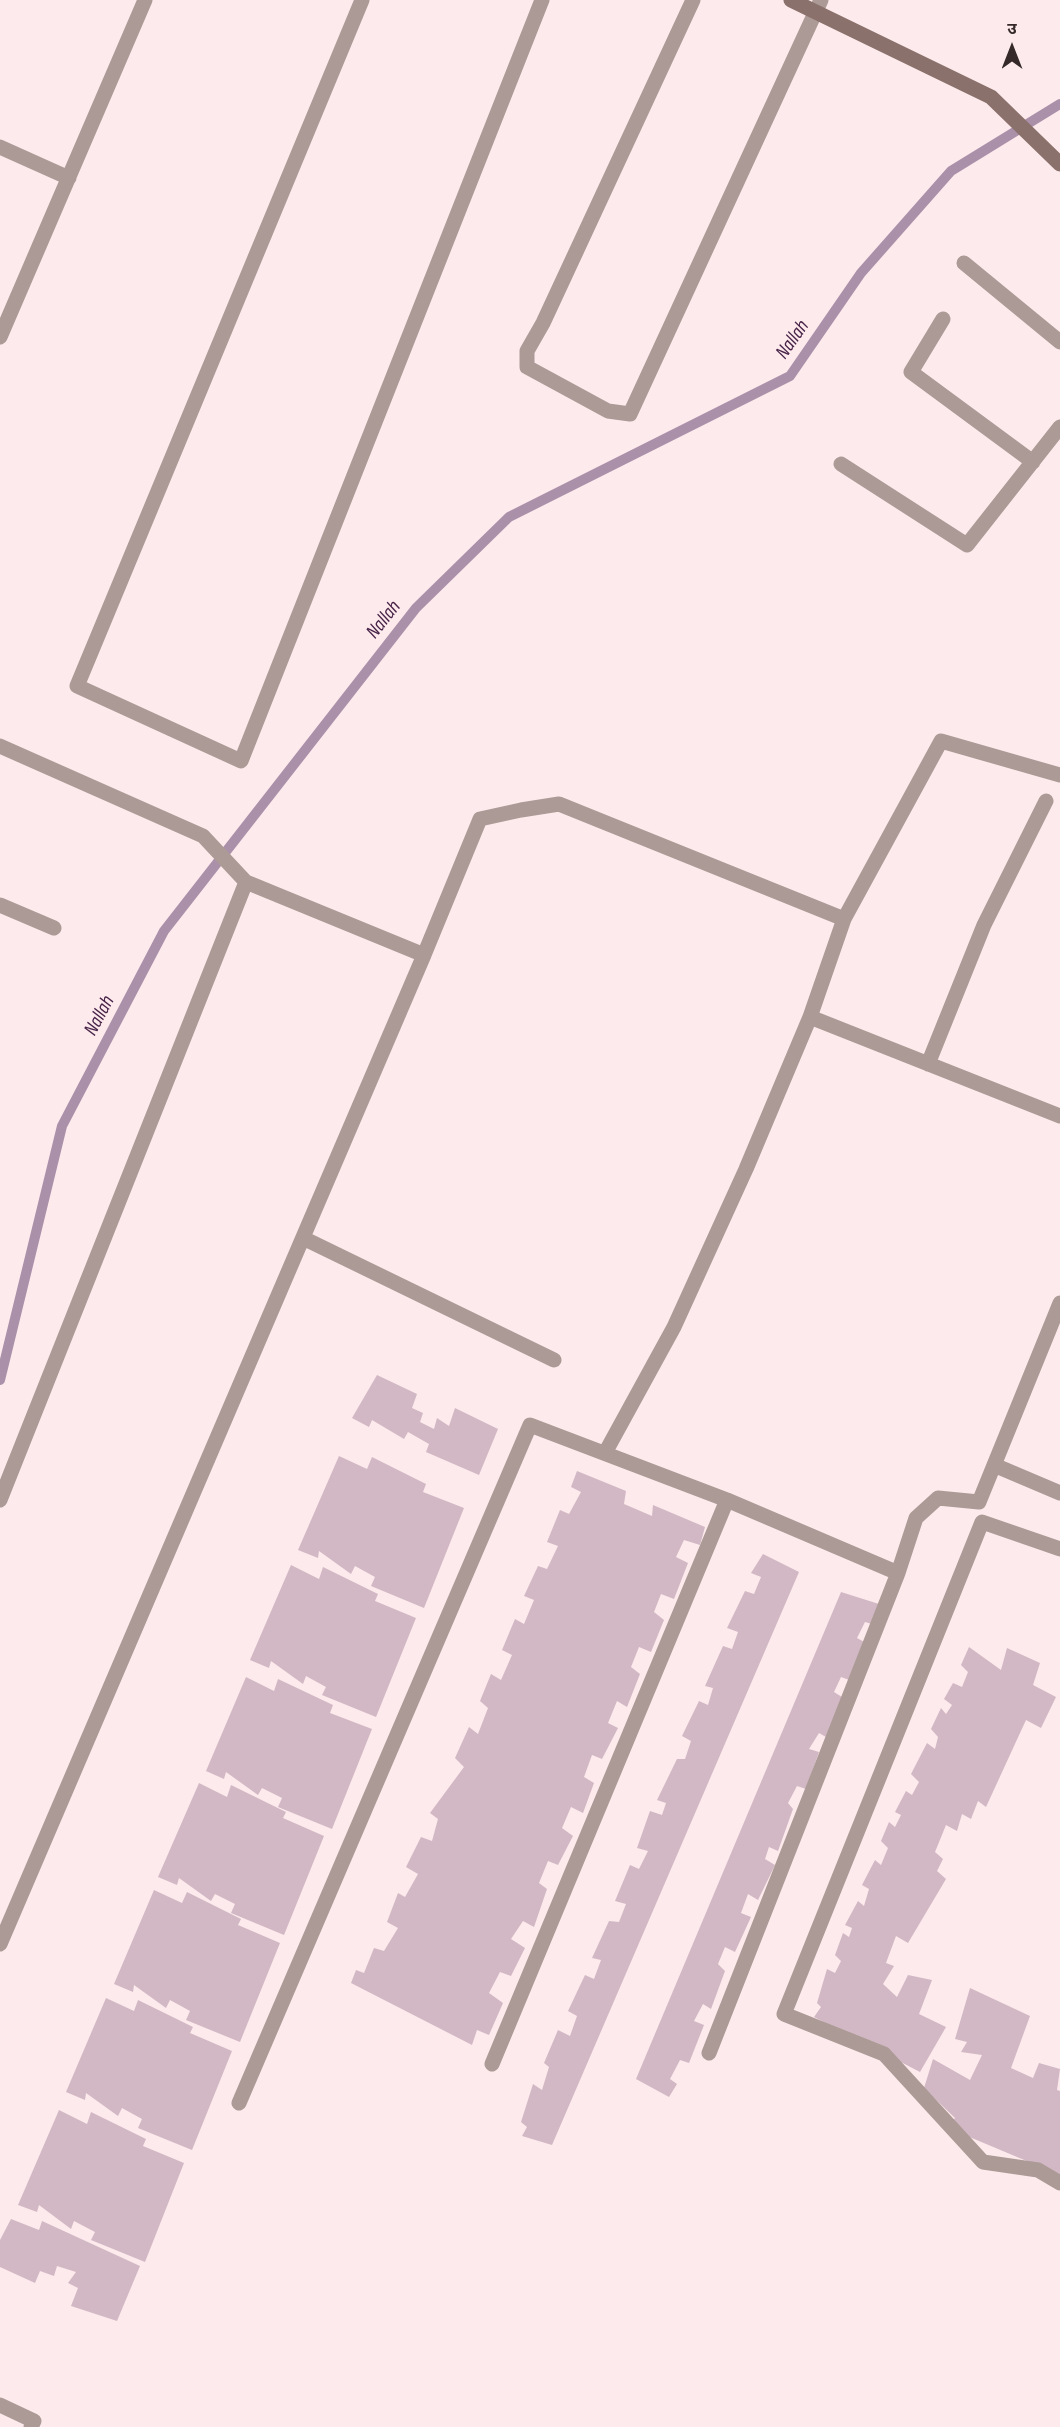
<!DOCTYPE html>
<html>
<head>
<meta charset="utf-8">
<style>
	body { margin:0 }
	#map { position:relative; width:1060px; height:2427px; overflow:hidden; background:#fdeaec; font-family:"Sofia Sans Condensed","Noto Sans Devanagari",sans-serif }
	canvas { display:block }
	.north { position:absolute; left:982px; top:18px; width:60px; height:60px; -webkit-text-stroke:4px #fdeaec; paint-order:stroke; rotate:0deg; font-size:16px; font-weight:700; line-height:24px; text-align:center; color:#35292a }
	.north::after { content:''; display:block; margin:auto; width:21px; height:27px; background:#35292a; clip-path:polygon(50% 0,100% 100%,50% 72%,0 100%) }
</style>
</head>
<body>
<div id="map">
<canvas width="1060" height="2427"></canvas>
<div class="north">उ</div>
</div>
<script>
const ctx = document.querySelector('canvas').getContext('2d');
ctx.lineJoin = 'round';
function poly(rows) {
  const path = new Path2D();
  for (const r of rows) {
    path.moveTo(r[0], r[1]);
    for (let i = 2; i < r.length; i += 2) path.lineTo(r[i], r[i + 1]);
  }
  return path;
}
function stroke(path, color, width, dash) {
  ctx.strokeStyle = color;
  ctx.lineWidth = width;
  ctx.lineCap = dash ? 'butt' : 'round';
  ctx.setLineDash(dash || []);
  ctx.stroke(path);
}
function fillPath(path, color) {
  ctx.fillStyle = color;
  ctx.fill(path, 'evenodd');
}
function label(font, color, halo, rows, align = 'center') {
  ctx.font = font + ' "Sofia Sans Condensed",sans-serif';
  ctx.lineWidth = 4.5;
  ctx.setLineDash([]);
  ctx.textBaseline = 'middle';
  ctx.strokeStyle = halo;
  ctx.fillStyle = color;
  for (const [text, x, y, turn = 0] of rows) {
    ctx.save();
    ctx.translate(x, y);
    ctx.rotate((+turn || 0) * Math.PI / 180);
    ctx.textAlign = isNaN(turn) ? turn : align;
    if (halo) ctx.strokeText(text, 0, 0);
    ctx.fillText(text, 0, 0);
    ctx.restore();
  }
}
stroke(poly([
	[0,1380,62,1126,164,931,416,608,509,517,790,376,861,273,951,171,1060,104]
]), '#ab90aa', 10);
fillPath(poly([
	[377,1375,417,1394,412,1408,423,1413,420,1422,434,1429,437,1418,449,1426,455,1408,498,1429,479,1475,426,1452,429,1444,408,1432,404,1439,372,1420,369,1427,352,1418],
	[339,1456,367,1469,372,1457,426,1484,423,1492,464,1508,424,1608,371,1586,375,1577,355,1566,351,1574,319,1551,318,1558,298,1550],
	[577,1471,626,1491,624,1504,652,1516,653,1505,705,1527,700,1545,684,1540,676,1557,688,1563,674,1599,661,1594,654,1612,664,1620,651,1652,639,1647,631,1667,640,1674,627,1707,617,1701,608,1723,618,1728,602,1759,592,1755,584,1777,594,1783,583,1813,571,1807,562,1828,573,1836,558,1865,548,1861,539,1883,547,1889,534,1927,523,1921,511,1939,525,1948,511,1976,500,1972,489,1993,503,2003,489,2035,477,2030,472,2045,351,1983,356,1970,364,1973,374,1948,384,1951,398,1928,387,1922,398,1893,405,1897,418,1874,406,1867,421,1837,432,1841,438,1819,430,1813,464,1767,455,1758,469,1727,478,1734,488,1708,480,1701,491,1674,501,1680,512,1655,502,1650,515,1619,524,1624,534,1600,524,1596,538,1566,547,1569,558,1546,547,1542,560,1510,569,1514,581,1492,571,1487],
	[763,1554,799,1572,552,2145,522,2136,527,2127,521,2122,533,2084,542,2090,549,2067,544,2063,558,2030,570,2036,577,2016,568,2011,585,1975,594,1979,601,1960,592,1958,609,1921,619,1922,626,1904,615,1901,630,1865,639,1869,648,1851,637,1848,650,1811,662,1815,666,1803,657,1800,677,1759,685,1759,691,1741,682,1736,699,1701,708,1705,713,1688,705,1686,723,1646,732,1649,738,1632,727,1628,745,1591,754,1594,761,1577,751,1573],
	[291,1565,319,1579,323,1567,378,1594,375,1601,416,1618,376,1717,322,1695,326,1687,306,1676,303,1684,271,1661,269,1668,250,1660],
	[841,1592,879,1604,875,1625,865,1622,857,1638,866,1643,852,1681,841,1677,834,1692,842,1697,826,1737,819,1733,809,1749,819,1752,806,1789,797,1786,788,1803,793,1809,778,1851,769,1847,765,1859,775,1865,758,1900,748,1894,741,1913,751,1917,735,1952,725,1947,718,1964,725,1971,711,2009,703,2004,694,2021,704,2025,689,2063,680,2060,670,2079,677,2084,669,2097,636,2079],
	[969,1647,1001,1670,1007,1648,1040,1663,1033,1685,1056,1697,1041,1728,1026,1720,986,1807,978,1801,971,1819,962,1814,957,1831,946,1825,935,1852,943,1859,937,1871,946,1879,908,1943,896,1936,886,1963,894,1966,883,1984,897,1997,908,1975,932,1980,919,2014,946,2027,920,2072,814,2017,821,2007,817,2003,827,1969,835,1973,841,1961,835,1955,843,1933,849,1937,852,1928,845,1925,858,1901,864,1906,869,1889,862,1885,875,1860,881,1865,888,1848,881,1841,889,1822,895,1827,901,1815,895,1812,906,1791,912,1795,919,1782,911,1774,927,1743,935,1749,938,1737,931,1729,941,1708,946,1714,952,1705,944,1699,953,1683,962,1687,968,1672,961,1665],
	[246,1677,274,1691,278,1679,333,1705,330,1713,372,1729,332,1829,278,1807,282,1798,262,1788,258,1795,226,1772,224,1779,206,1771],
	[199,1783,227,1797,231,1785,286,1812,283,1818,324,1836,284,1935,231,1913,235,1904,215,1894,211,1901,179,1878,177,1885,158,1877],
	[154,1890,182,1903,187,1892,241,1919,238,1925,280,1943,240,2042,186,2020,190,2011,170,2000,166,2008,134,1985,133,1992,114,1984],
	[970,1988,1030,2016,1011,2068,1033,2078,1039,2063,1060,2069,1057,2090,1060,2091,1060,2175,948,2128,955,2118,924,2088,933,2059,970,2080,982,2055,961,2052,967,2042,955,2039],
	[106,1998,134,2011,138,2000,193,2027,190,2033,232,2051,192,2150,138,2128,142,2119,122,2108,118,2116,86,2093,85,2100,66,2092],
	[59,2110,87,2124,91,2112,146,2139,143,2146,184,2163,145,2262,91,2240,95,2232,74,2221,71,2229,39,2205,37,2212,18,2205],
	[11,2219,39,2230,42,2221,140,2266,117,2321,71,2306,78,2288,68,2283,76,2272,57,2266,54,2276,40,2271,35,2283,0,2267,0,2240]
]), '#d2b8c4');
stroke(poly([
	[362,0,77,686,241,761,542,0],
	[693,0,543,323,527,351,527,367,608,411,630,414,821,0],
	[0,147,69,178],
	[964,263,1060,342],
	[943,319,911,372,1033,462],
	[0,337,145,0],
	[841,464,967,545,1060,427],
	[0,746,203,836,246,882,424,955,480,819,521,810,559,804,844,919,810,1017,1060,1116],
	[0,905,54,928],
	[844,919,941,741,1060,775],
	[928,1064,984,925,1046,801],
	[303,1238,554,1360],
	[605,1453,674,1327,746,1169,810,1017],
	[994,1465,1060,1493],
	[0,1500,246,882],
	[1060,1549,982,1522,784,2014,884,2054,983,2162,1038,2170,1060,2183],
	[0,1944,424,955],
	[709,2053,898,1573],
	[492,2064,727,1500],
	[239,2103,530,1425,727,1500,898,1573,916,1518,938,1498,979,1502,1060,1303],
	[0,2405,34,2421,31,2427]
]), '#ac9a96', 15);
stroke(poly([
	[791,0,991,97,1060,164]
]), '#8a716b', 15);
label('italic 20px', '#492449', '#fdeaec', [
	["Nallah",793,340,-55],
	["Nallah",384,620,-52],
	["Nallah",100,1016,-62]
]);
</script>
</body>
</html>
